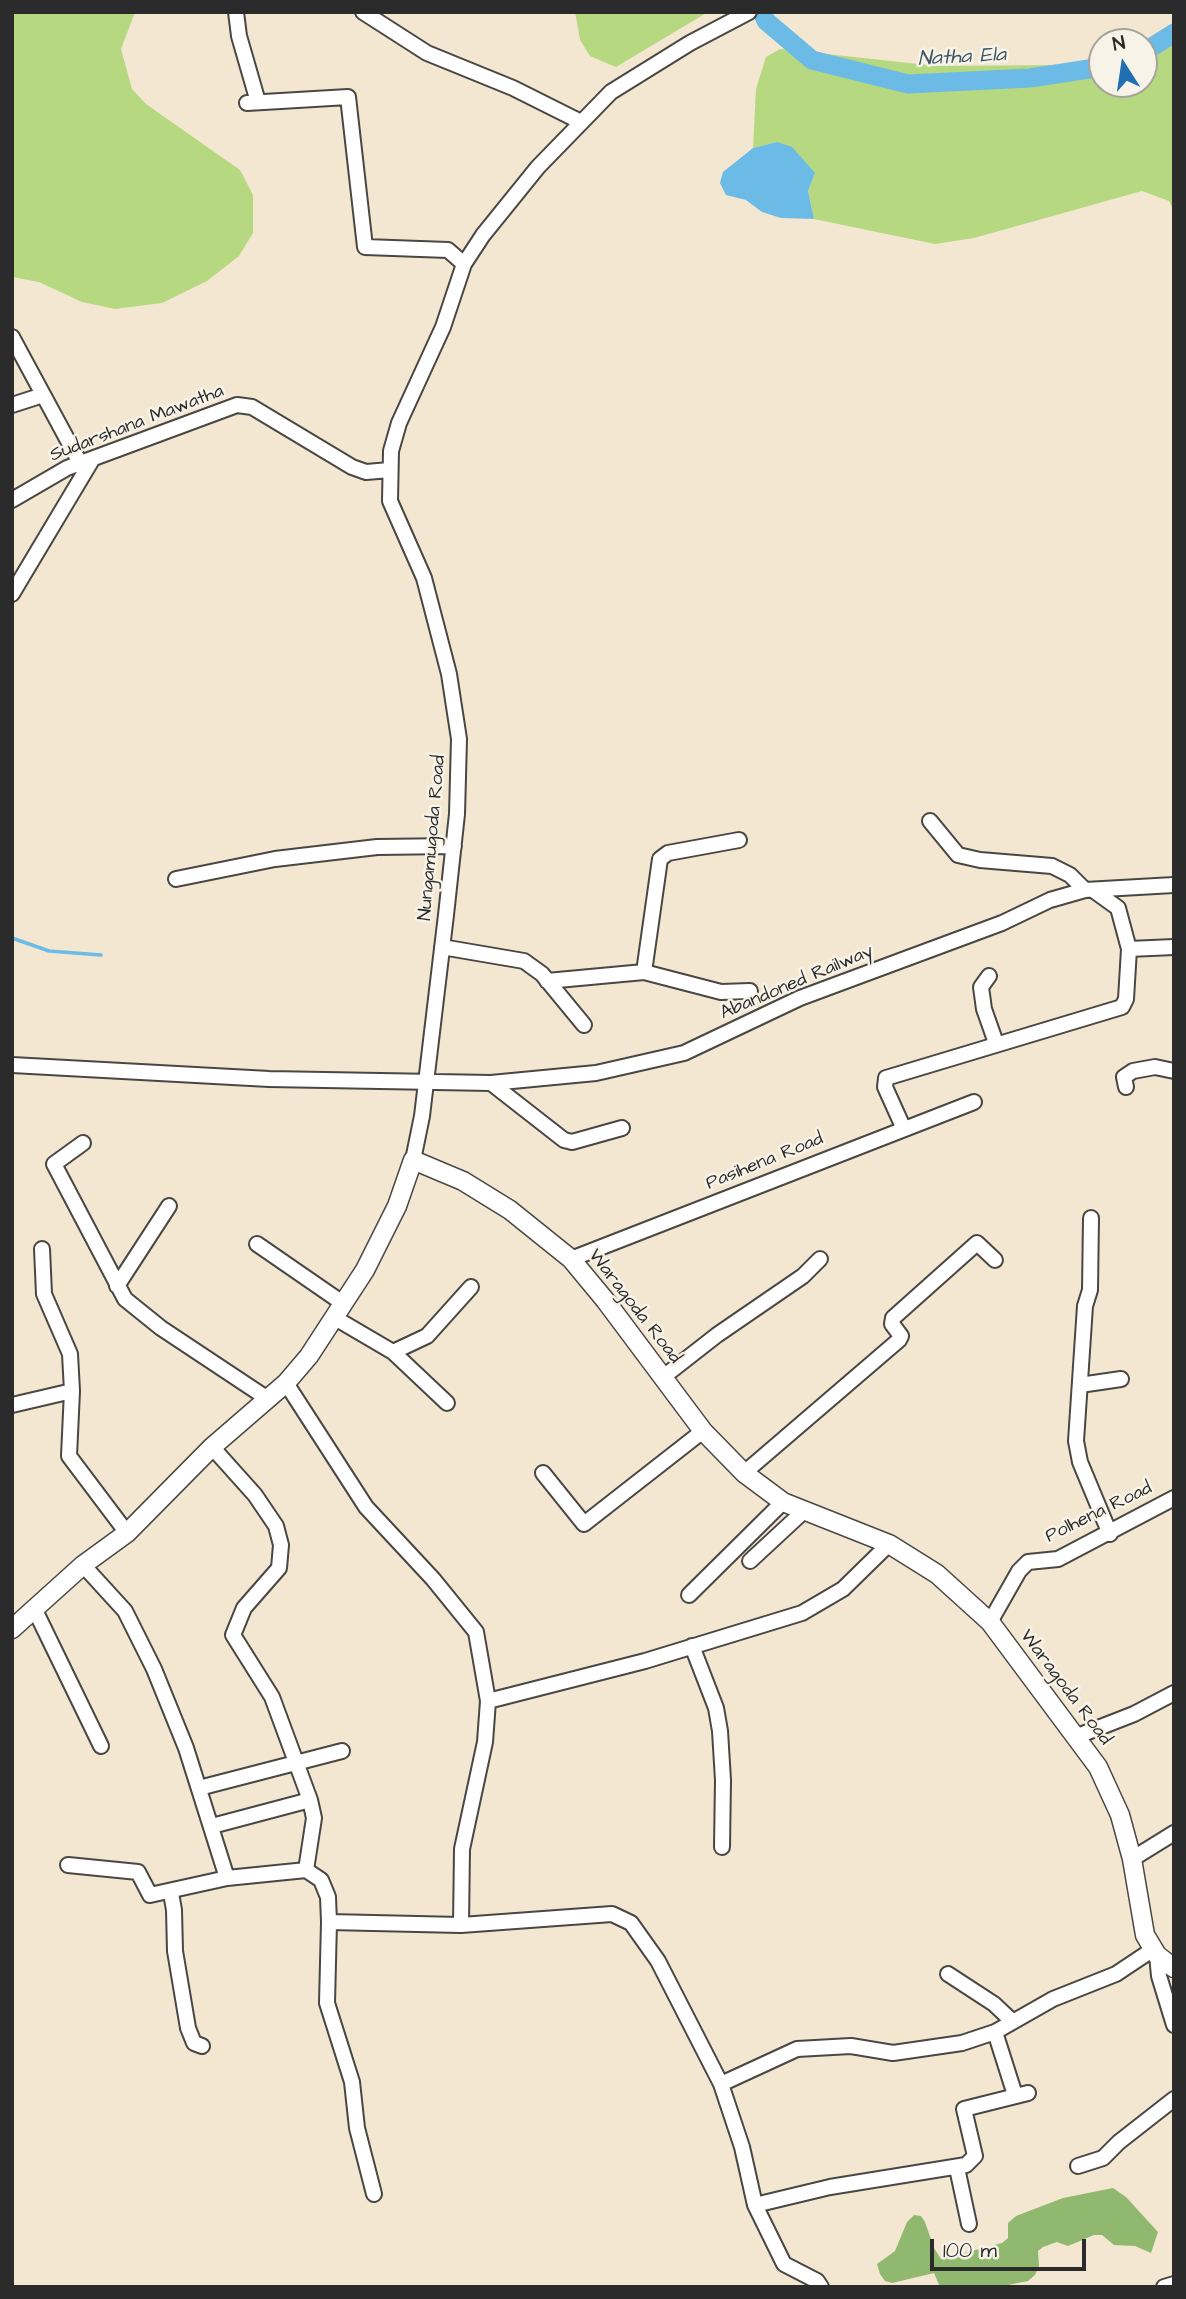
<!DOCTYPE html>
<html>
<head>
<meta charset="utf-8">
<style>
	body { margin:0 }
	#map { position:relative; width:1186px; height:2299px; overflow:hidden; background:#f4e7d1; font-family:"Architects Daughter",sans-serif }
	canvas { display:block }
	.frame { position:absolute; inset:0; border:14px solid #2b2b2b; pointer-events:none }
	.north { position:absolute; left:1088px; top:28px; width:70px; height:70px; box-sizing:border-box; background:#f7f3e8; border:2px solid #a5a39c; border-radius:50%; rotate:348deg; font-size:19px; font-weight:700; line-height:28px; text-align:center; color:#2b2b2b }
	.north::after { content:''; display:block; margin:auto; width:24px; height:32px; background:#1f6fb2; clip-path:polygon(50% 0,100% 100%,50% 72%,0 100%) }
	.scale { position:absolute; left:930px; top:2239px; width:156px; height:32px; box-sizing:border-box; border:4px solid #2b2b2b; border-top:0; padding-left:9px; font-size:21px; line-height:24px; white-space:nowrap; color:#2b2b2b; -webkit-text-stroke:5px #f7f3e8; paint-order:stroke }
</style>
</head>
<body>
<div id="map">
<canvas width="1186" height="2299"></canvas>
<div class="frame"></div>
<div class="north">N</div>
<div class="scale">100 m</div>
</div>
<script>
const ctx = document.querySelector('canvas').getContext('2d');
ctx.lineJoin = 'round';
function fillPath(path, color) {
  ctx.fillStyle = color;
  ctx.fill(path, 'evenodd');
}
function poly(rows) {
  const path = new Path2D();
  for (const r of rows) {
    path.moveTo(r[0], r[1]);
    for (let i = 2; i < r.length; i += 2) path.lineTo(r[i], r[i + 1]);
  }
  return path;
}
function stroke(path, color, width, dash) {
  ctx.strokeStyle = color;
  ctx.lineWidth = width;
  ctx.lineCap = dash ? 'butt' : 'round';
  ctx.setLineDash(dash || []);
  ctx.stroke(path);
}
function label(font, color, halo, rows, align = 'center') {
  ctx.font = font + ' "Architects Daughter",sans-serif';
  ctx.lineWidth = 5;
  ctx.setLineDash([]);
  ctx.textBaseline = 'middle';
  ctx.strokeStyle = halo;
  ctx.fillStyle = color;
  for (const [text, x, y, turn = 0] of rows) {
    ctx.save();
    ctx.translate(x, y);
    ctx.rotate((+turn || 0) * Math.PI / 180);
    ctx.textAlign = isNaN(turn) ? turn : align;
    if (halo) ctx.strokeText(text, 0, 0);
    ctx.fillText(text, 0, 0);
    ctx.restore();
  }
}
fillPath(poly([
	[12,12,135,12,121,49,132,89,146,104,240,170,253,195,253,233,239,256,207,281,162,303,115,309,82,302,39,282,12,277],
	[575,12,708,12,616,67,590,56,580,40],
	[1174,33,1174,211,1169,201,1142,191,974,238,935,244,814,219,808,191,815,173,777,142,753,148,756,89,766,57,780,49,937,66,1059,65,1102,60,1102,84,1144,84,1144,49]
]), '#b5d881');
fillPath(poly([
	[1113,2188,1126,2197,1158,2232,1151,2253,1135,2246,1114,2245,1102,2235,1094,2235,1068,2246,1057,2242,1043,2247,1038,2251,1039,2266,1035,2275,1028,2281,998,2287,940,2287,934,2273,892,2283,885,2281,880,2274,877,2264,895,2251,907,2222,914,2215,921,2216,925,2222,934,2248,941,2259,1002,2243,1008,2238,1008,2223,1016,2216,1063,2198]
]), '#90b86f');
fillPath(poly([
	[777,142,792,147,815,173,808,191,814,219,781,218,762,212,746,200,726,195,720,183,723,172,753,148]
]), '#6bbbe6');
stroke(poly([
	[12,938,49,951,101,955]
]), '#6bbbe6', 3.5);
stroke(poly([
	[762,12,766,21,812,60,908,84,1030,78,1102,67],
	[1144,52,1174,33]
]), '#6bbbe6', 19);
const minor = poly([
	[236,12,239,36,258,102],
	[363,12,427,53,513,88,581,122],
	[247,103,348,97,365,247,448,250,464,264],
	[12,337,80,463],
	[12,405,43,395],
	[12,500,67,468,237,405,252,407,352,467,366,472,390,470],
	[12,594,92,460],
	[930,821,958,855,980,860,1052,866,1070,875,1085,890],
	[176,879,275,859,377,847,454,846],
	[442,947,524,961,542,974,584,1025],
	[1129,949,1174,947],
	[644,972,721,992,750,991],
	[989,976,981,987,984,1009,996,1043],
	[547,981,644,972,660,859,668,853,739,840],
	[12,1065,269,1079,491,1083,596,1073,684,1053,800,998,1002,923,1050,900,1085,890,1174,885],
	[491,1083,564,1140,572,1142,622,1128],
	[1126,1087,1124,1077,1133,1071,1155,1067,1174,1071],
	[903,1127,885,1087,886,1078,1122,1007,1126,999,1129,949,1118,908,1093,890],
	[83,1143,54,1164,125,1299,161,1328,268,1399],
	[413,1160,422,1116,446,915,457,814,459,739,449,674,424,578,390,501,391,451,399,423,443,327,464,264,483,235,538,167,611,92,690,43,749,12],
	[1091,1218,1090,1290,1085,1306,1076,1441,1080,1462,1110,1534],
	[257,1244,344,1304],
	[42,1249,44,1294,70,1354,72,1391],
	[571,1259,974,1102],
	[117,1286,169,1206],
	[335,1318,393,1352,447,1403],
	[393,1352,427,1336,471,1287],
	[662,1378,717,1335,803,1276,820,1259],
	[286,1383,366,1507,433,1579,476,1632,488,1701,485,1742,462,1849,461,1925],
	[1080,1385,1121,1379],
	[12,1405,72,1391,69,1456,127,1533],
	[212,1447,255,1495,276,1526,281,1545,279,1568,244,1608,233,1635,272,1697,310,1800,314,1818,306,1870],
	[543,1473,584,1524,703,1431],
	[744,1473,899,1340,901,1336,892,1324,893,1318,977,1243,995,1260],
	[750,1561,805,1510],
	[83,1565,125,1611,154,1669,186,1748,227,1878],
	[689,1595,783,1502],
	[34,1608,101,1746],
	[990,1622,1019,1571,1028,1562,1058,1559,1174,1498],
	[692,1646,716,1708,720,1731,723,1780,722,1847],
	[488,1701,645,1661,802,1613,843,1589,889,1544],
	[1075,1737,1134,1714,1174,1693],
	[199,1788,342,1751],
	[212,1826,310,1800],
	[1132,1859,1174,1833],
	[68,1865,138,1872,150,1895,227,1878,306,1870,321,1880,328,1897,329,1922,461,1925,612,1914,631,1923,658,1961,721,2084,742,2147,755,2205,784,2264,817,2281,821,2287],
	[171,1893,174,1910,175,1951,188,2028,194,2043,202,2046],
	[329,1922,327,2003,352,2082,357,2128,374,2194],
	[1157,1955,1159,1976,1174,2025],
	[948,1974,994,2004,1012,2021],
	[995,2032,1015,2095],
	[721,2084,797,2049,851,2046,893,2053,962,2043,995,2032,1053,1999,1116,1974,1152,1950],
	[1078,2166,1103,2158,1119,2142,1174,2099],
	[957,2168,969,2224],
	[755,2205,830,2187,966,2165,975,2156,964,2109,1028,2093],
	[1164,2287,1174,2284]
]);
const major = poly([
	[12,1629,83,1565,127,1533,212,1447,286,1383,309,1356,365,1270,397,1206,413,1160,463,1181,510,1210,571,1259,605,1300,703,1431,744,1473,783,1502,889,1544,937,1574,990,1622,1098,1767,1120,1815,1132,1859,1145,1935,1157,1955,1174,1968]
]);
stroke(minor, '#494744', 18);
stroke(major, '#494744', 21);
stroke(minor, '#fff', 14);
stroke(major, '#fff', 18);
label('19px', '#2b2b2b', '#f7f3e8', [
	["Sudarshana Mawatha",137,424,-21],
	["Nungamugoda Road",433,838,-85],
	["Abandoned Railway",797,983,-23],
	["Pasihena Road",765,1162,-22],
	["Waragoda Road",634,1307,52],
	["Polhena Road",1099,1513,-26],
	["Waragoda Road",1065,1688,53]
]);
label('italic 21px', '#3e5663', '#f7f3e8', [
	["Natha Ela",962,58,-3]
]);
</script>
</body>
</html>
